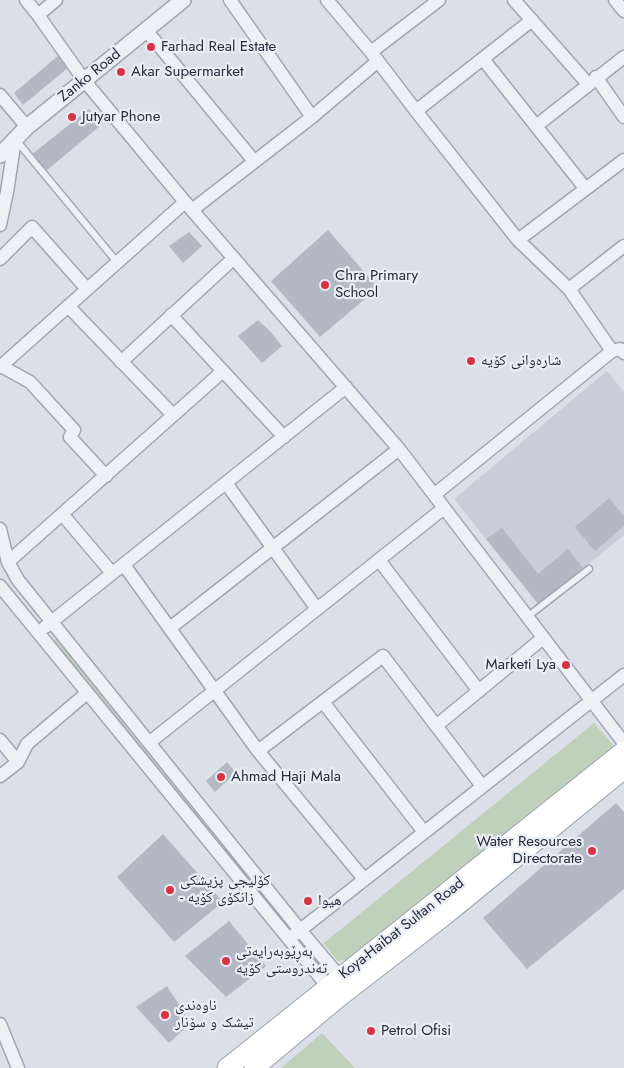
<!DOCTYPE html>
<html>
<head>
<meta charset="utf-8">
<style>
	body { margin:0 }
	canvas { display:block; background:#dbdfe7 }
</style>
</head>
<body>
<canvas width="624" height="1068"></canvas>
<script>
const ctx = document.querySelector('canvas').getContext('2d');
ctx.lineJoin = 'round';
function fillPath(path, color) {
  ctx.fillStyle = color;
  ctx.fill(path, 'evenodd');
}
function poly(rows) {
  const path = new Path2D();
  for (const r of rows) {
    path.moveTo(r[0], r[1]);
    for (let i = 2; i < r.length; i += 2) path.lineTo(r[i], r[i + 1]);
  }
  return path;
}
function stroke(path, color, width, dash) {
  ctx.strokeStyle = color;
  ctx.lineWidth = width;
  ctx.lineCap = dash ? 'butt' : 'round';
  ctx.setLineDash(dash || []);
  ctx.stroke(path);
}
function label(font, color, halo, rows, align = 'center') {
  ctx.font = font + ' Jost,"Noto Naskh Arabic",sans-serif';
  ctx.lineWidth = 4.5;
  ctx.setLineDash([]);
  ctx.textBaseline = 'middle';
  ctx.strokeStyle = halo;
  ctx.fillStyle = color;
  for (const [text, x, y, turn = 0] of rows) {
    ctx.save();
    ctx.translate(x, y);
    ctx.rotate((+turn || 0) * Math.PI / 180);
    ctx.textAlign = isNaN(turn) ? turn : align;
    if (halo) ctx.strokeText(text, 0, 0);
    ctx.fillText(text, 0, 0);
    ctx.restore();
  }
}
fillPath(poly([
	[607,371,624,392,624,535,539,605,454,499]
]), '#c8ced9');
fillPath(poly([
	[57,638,132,734,294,932,289,936,52,642],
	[594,723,616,748,354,959,337,961,324,943],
	[322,1033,355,1068,281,1068]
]), '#c0d1bb');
fillPath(poly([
	[59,55,69,67,23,105,14,93],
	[89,109,101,125,46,171,31,155],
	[328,230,378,288,320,337,271,281],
	[189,232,202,246,183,263,169,246],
	[258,320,269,330,282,346,262,363,238,336],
	[609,498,624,516,624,526,595,551,575,527],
	[502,528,538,574,568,549,583,568,539,605,486,539],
	[227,762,236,773,215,792,206,781],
	[616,803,624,812,624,889,527,969,483,918],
	[163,834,223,902,174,942,117,877],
	[229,921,266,966,226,997,185,956],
	[167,986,191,1023,169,1043,136,1007]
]), '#b2b8c4');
const service = poly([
	[16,140,117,262],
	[527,617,589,569]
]);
const minor = poly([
	[26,0,38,15,84,80,185,202,399,449,624,743],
	[230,0,312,117],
	[327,0,371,52,416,111,518,240,569,289,612,351,620,349,624,353],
	[514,0,588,84],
	[615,0,624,11],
	[38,15,56,0],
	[146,30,254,161],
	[371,52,439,0],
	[483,59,585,188],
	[596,77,624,117],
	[0,95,27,127],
	[416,111,532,20],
	[536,126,624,57],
	[192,210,312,117,378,61],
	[0,225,7,192,15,139],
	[518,240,624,160],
	[0,259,32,227,87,289],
	[569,289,624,246],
	[68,306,173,415],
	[171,315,284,437],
	[121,362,234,258],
	[1,366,30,382,74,430,70,437,106,476],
	[0,367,185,202],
	[226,483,317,609],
	[434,495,612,351],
	[62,514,112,573],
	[0,529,8,562,18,580,300,930,345,983],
	[379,560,479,691],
	[8,562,223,371],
	[124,565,258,751,364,879],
	[0,586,333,993],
	[45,627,346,387],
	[170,628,399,449],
	[323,702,424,832],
	[436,726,543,638],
	[0,740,18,762],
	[150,742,444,508],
	[258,751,383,656,482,786],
	[0,776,18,762,27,744,87,693],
	[294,935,624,675],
	[0,1024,18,1068]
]);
const tertiary = poly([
	[0,155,27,127,183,0]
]);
const primary = poly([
	[227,1068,624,751],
	[254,1068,338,998,444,916,624,769]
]);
stroke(service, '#a0a6b1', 9);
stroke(minor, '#a0a6b1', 15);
stroke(tertiary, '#a0a6b1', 18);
stroke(primary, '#99a2b3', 21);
stroke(service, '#edf0f5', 6);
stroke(minor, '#edf0f5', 12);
stroke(tertiary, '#edf0f5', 15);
stroke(primary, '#fff', 19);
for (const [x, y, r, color] of [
	[151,47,5,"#d83345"],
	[121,72,5,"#d83345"],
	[72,117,5,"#d83345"],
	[325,285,5,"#d83345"],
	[471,361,5,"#d83345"],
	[566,665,5,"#d83345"],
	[221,777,5,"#d83345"],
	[592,851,5,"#d83345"],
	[170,890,5,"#d83345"],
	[308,901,5,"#d83345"],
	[226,961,5,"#d83345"],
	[165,1015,5,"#d83345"],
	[371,1031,5,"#d83345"]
]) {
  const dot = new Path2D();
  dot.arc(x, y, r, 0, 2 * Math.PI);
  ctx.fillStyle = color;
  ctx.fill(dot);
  stroke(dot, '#eaeef4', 2);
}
label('15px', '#242c3d', '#eaeef4', [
	["Farhad Real Estate",161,47],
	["Akar Supermarket",131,72],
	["Jutyar Phone",82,117],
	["Chra Primary",335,276],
	["School",335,293],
	["شارەوانی کۆیە",481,361],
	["Marketi Lya",556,665,"right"],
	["Ahmad Haji Mala",231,777],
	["Water Resources",582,842,"right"],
	["Directorate",582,859,"right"],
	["کۆلیجی پزیشکی",180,881],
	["- زانکۆی کۆیە",180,898],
	["هیوا",318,901],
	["بەڕێوبەرایەتی",236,952],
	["تەندروستی کۆیە",236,969],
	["ناوەندی",175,1006],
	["تیشک و سۆنار",175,1023],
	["Petrol Ofisi",381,1031]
], 'left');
label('15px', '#242c3d', '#eaeef4', [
	["Zanko Road",90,76,-39],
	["Koya-Haibat Sultan Road",402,929,-38]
]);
</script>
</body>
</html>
